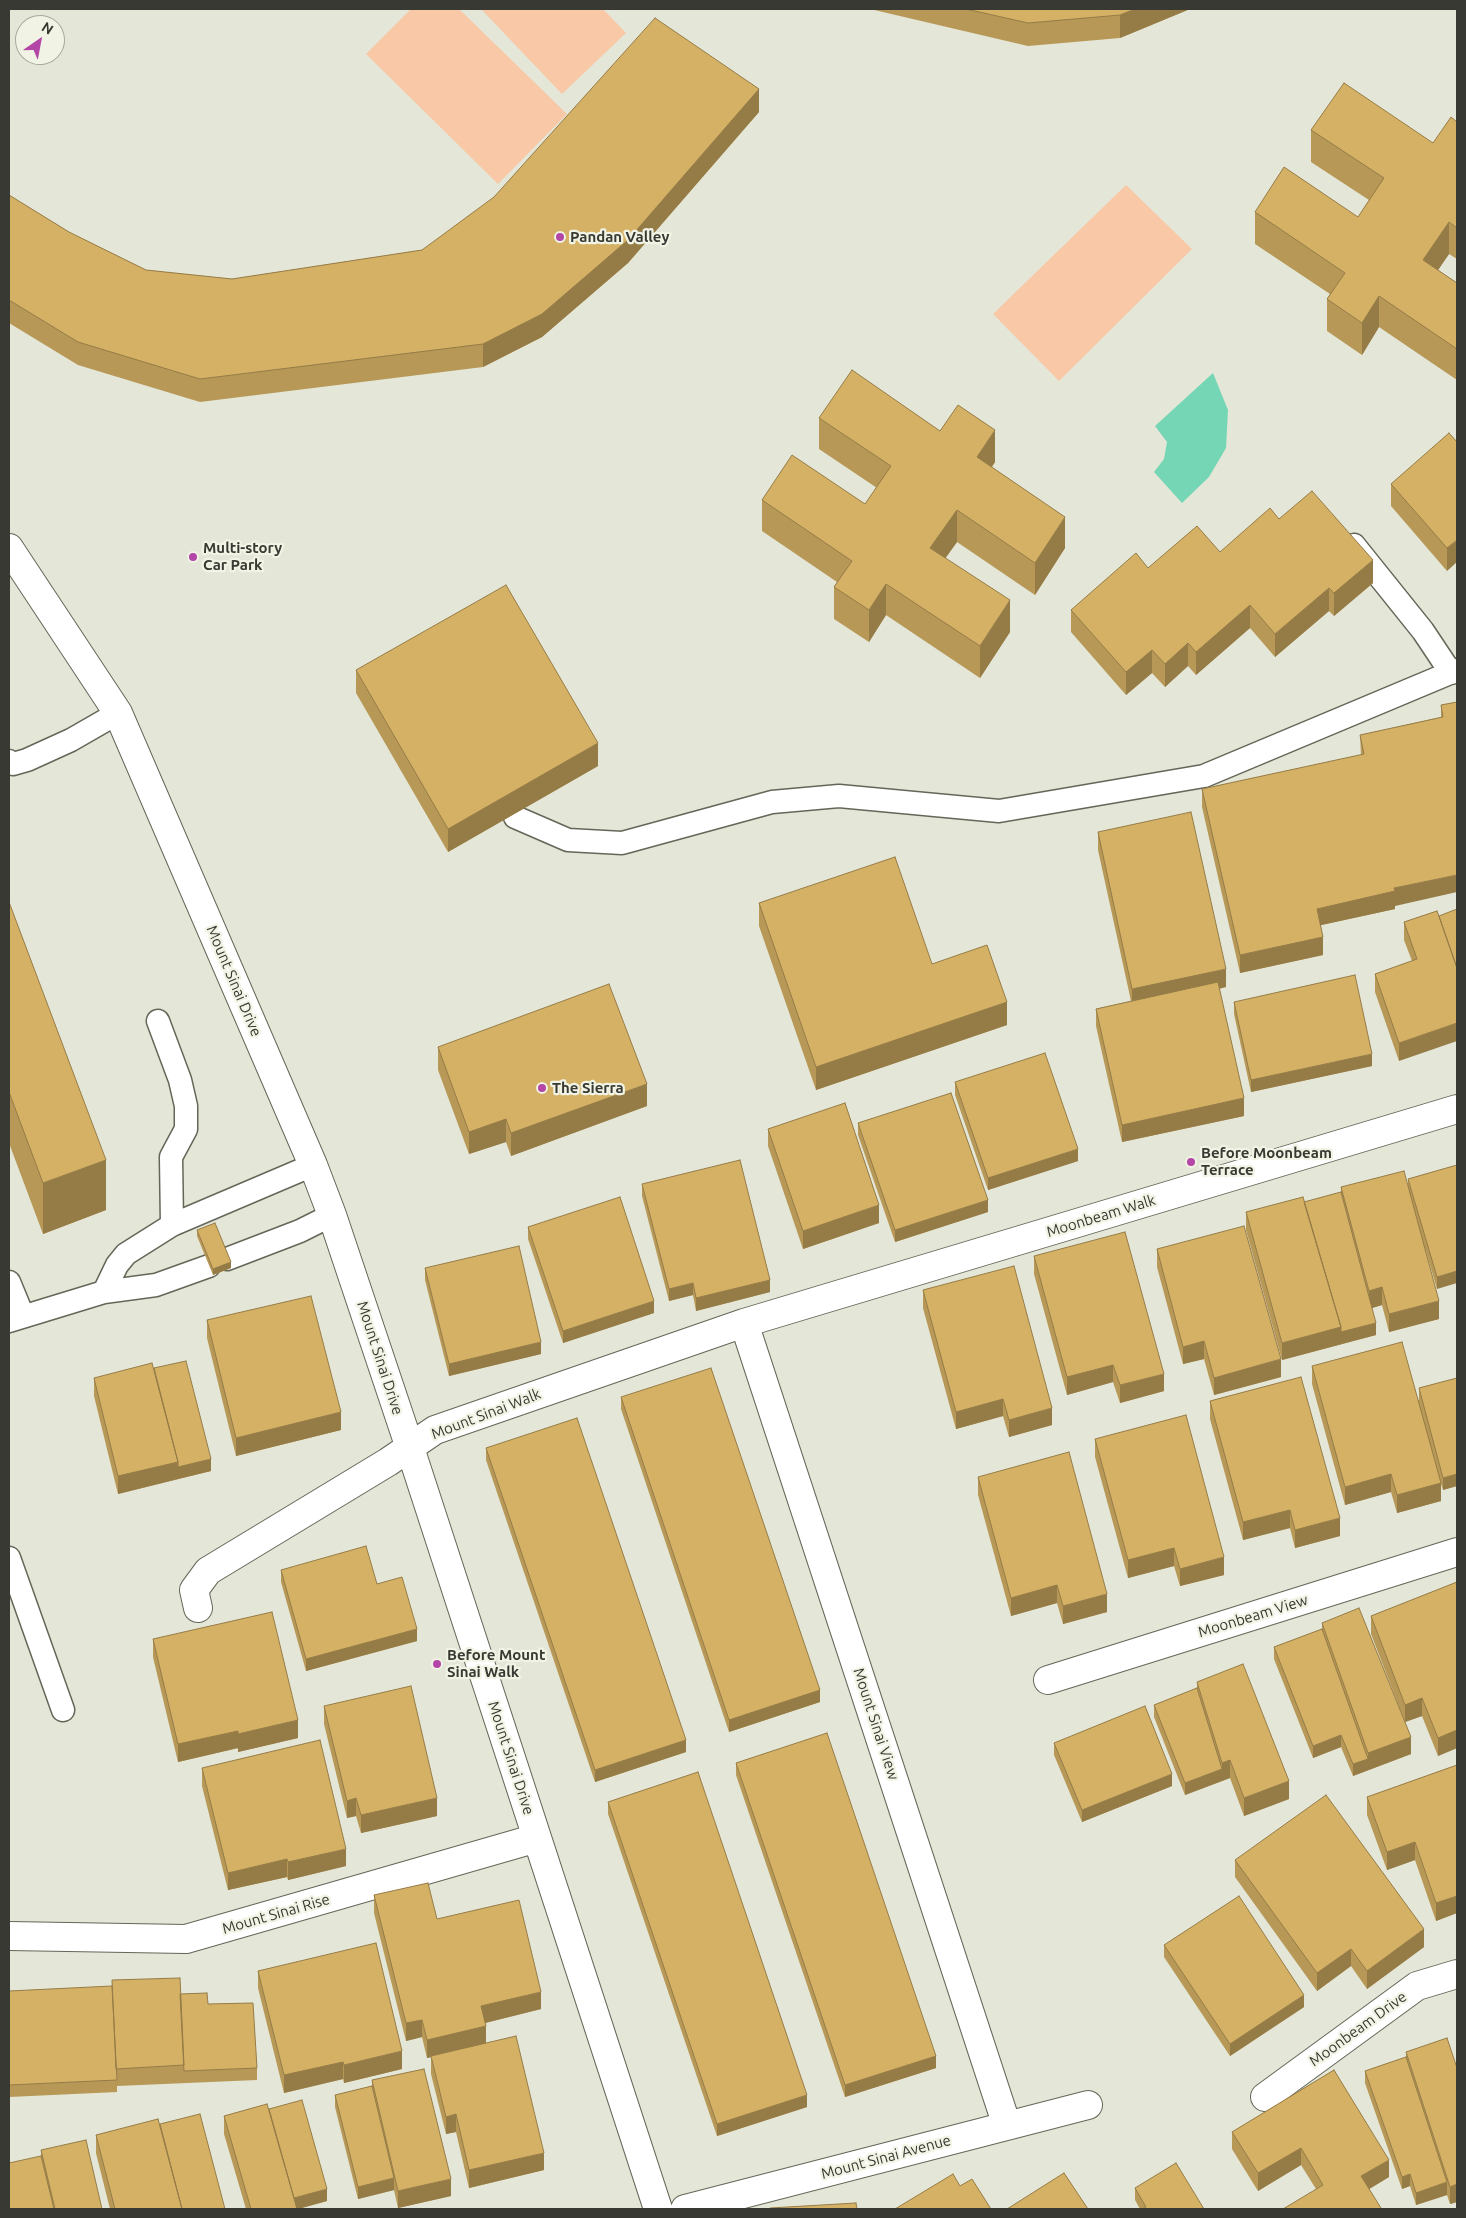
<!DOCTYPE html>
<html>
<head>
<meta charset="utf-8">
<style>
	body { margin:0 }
	#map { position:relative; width:1466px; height:2218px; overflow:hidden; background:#e4e6d7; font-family:Ubuntu,sans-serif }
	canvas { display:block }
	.frame { position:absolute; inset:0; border:10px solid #383933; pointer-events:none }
	.north { position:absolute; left:15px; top:15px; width:50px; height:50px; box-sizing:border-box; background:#f1f4e4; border:1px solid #a7a99d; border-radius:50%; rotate:33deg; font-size:14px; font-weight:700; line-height:20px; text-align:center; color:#383933 }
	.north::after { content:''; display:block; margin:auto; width:18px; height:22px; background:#b346a6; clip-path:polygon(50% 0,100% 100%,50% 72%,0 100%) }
</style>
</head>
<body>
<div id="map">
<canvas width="1466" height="2218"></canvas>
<div class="frame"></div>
<div class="north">N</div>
</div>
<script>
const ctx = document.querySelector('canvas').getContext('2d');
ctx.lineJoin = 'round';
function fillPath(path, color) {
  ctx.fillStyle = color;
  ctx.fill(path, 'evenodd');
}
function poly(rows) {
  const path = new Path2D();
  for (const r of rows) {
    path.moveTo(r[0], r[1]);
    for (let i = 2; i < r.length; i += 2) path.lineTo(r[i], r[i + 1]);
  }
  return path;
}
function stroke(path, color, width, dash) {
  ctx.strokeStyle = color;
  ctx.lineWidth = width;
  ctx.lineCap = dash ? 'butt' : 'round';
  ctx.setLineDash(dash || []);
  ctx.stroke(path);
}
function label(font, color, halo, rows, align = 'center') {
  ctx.font = font + ' Ubuntu,sans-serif';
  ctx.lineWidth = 4.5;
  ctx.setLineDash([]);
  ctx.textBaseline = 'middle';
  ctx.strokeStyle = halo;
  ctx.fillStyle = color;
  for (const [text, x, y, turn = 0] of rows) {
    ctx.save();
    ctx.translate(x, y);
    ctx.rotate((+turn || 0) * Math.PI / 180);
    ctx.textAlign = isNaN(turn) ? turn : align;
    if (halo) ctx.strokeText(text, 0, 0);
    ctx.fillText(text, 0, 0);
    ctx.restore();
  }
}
fillPath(poly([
	[411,9,459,9,567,114,498,184,366,54],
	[481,9,603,9,626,33,562,94],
	[1126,185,1192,249,1059,381,993,314]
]), '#f8c8a7');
fillPath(poly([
	[1213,373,1228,410,1226,448,1209,477,1182,503,1154,472,1164,459,1167,442,1155,426]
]), '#75d6b5');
const lane = poly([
	[1354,545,1423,631,1451,673],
	[9,761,13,764,27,760,71,740,118,713],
	[515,817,568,840,622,843,772,802,839,796,999,811,1204,776,1457,670],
	[158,1021,180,1080,186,1106,186,1129,171,1157,172,1225],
	[227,1259,300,1231,332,1215],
	[9,1282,23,1316],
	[104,1292,117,1265,126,1254,172,1225,313,1165],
	[9,1321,104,1292,156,1285,209,1266],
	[9,1558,63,1710]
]);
const street = poly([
	[9,548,118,713,313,1165,332,1215,410,1448,658,2209],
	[744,1323,1007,2126],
	[198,1608,194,1590,208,1571,388,1462,435,1430,744,1323,1457,1109],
	[1048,1680,1457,1552],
	[9,1936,186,1939,537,1838],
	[1265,2097,1417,1986,1457,1974],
	[685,2209,1088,2105]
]);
stroke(lane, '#646658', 25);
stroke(street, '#646658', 30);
stroke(lane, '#fff', 22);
stroke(street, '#fff', 28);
fillPath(poly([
	[870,9,1190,9,1120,38,1028,46],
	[759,112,628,263,542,337,483,367,200,402,78,365,9,323,9,195,69,232,146,270,232,279,422,250],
	[1457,122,1457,259,1449,254,1438,270,1457,283,1457,380,1379,327,1362,355,1327,331,1327,299,1330,294,1255,244,1255,212,1358,217,1369,200,1311,162,1311,130,1433,143],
	[819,418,940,431,995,462,992,467,1065,548,1035,595,957,542,945,558,1010,632,980,678,886,615,869,642,834,619,834,587,837,582,762,531,762,500,865,504,877,488,819,449],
	[1457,442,1447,571,1391,506,1391,484],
	[1279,519,1373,583,1334,616,1329,611,1275,657,1250,628,1196,675,1188,666,1165,687,1152,673,1126,695,1071,632,1071,610,1148,568,1220,552],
	[356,670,598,766,448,852,356,693],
	[1457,702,1395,906,1395,909,1321,925,1323,955,1240,973,1202,807,1202,789,1361,755,1360,735,1441,717,1441,705],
	[1098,832,1226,987,1219,989,1244,1116,1122,1142,1096,1026,1096,1009,1131,1001,1098,850],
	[9,902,106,1210,43,1234,9,1143],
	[759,903,932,964,1007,1025,816,1090,759,926],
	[1437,911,1399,1061,1375,992,1375,974,1412,961,1404,940,1404,922],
	[1234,1002,1372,1066,1251,1092,1234,1014],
	[438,1047,647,1106,511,1156,506,1142,469,1154,438,1070],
	[955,1082,1078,1161,988,1190,955,1095],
	[858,1123,988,1212,895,1242,858,1135],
	[768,1129,879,1223,803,1249,768,1146],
	[1457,1165,1437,1289,1425,1248,1439,1319,1389,1332,1382,1305,1372,1308,1376,1335,1282,1360,1246,1230,1246,1212,1304,1202,1341,1192,1341,1187,1408,1187,1408,1179],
	[642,1184,770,1292,696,1311,693,1295,669,1301,642,1196],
	[528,1227,654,1313,563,1343,528,1239],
	[197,1230,231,1268,213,1275,197,1236],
	[1157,1249,1281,1377,1214,1395,1204,1359,1183,1364,1157,1267],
	[1034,1256,1164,1391,1120,1403,1113,1382,1067,1395,1034,1274],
	[425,1268,541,1354,449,1376,425,1280],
	[923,1290,1052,1425,1009,1437,1003,1416,956,1429,923,1308],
	[207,1320,341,1430,236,1456,207,1338],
	[1312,1366,1419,1400,1419,1388,1457,1378,1457,1486,1443,1490,1441,1484,1441,1501,1397,1513,1391,1492,1345,1505,1312,1384],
	[154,1368,211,1471,118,1494,94,1396,94,1378],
	[621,1397,820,1702,729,1732,621,1409],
	[1210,1401,1340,1536,1295,1548,1290,1528,1243,1540,1210,1419],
	[1095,1439,1224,1575,1180,1586,1174,1566,1128,1578,1095,1457],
	[486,1448,686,1752,595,1782,486,1460],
	[978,1477,1107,1612,1063,1624,1057,1603,1011,1616,978,1495],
	[281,1570,377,1584,417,1641,306,1671,281,1582],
	[1457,1582,1457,1748,1438,1756,1422,1716,1405,1722,1371,1634,1371,1616],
	[1322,1623,1411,1754,1353,1776,1341,1747,1313,1758,1274,1659,1274,1647,1322,1629],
	[153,1639,298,1738,238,1752,238,1748,178,1762,153,1657],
	[1197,1682,1289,1799,1244,1816,1230,1778,1185,1795,1154,1717,1154,1705,1197,1688],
	[324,1706,437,1816,361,1833,356,1816,347,1818,324,1724],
	[1054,1743,1172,1786,1082,1822,1054,1755],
	[736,1763,936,2068,845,2097,736,1775],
	[1457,1765,1457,1913,1436,1921,1415,1860,1387,1870,1367,1815,1367,1797],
	[202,1768,346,1866,288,1880,287,1877,228,1890,202,1786],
	[608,1802,807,2107,717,2136,608,1814],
	[1235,1860,1424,1947,1367,1989,1351,1966,1317,1991,1235,1877],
	[374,1895,437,1919,541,2009,485,2023,486,2043,544,2170,469,2188,456,2132,446,2134,431,2074,431,2057,427,2058,422,2037,406,2041,374,1913],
	[1164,1945,1304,2007,1230,2056,1164,1957],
	[258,1971,402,2069,344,2083,343,2079,284,2093,258,1988],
	[9,1991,180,1994,208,2004,257,2068,257,2080,117,2086,117,2092,9,2097],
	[1406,2052,1457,2068,1457,2202,1450,2204,1447,2195,1416,2205,1410,2186,1402,2189,1365,2083,1365,2071,1406,2057],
	[1334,2070,1389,2177,1369,2189,1381,2209,1316,2189,1301,2165,1258,2191,1232,2149,1232,2132],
	[372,2080,451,2196,398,2208,394,2190,358,2199,335,2107,335,2095,372,2086],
	[269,2109,327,2201,298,2209,246,2209,224,2134,224,2116],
	[160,2124,225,2209,110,2209,96,2153,96,2135],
	[41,2150,102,2209,9,2209,41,2156],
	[1135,2188,1204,2209,1140,2209,1135,2200]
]), '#b79857');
fillPath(poly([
	[1135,9,1190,9,1120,38,1120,15],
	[759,89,759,112,628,263,542,337,483,367,483,344],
	[1449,222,1449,254,1423,292,1423,260],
	[1379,296,1379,327,1362,355,1362,323],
	[995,430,995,462,977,488,977,457],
	[957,510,957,542,930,580,930,548],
	[1065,517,1065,548,1035,595,1035,563],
	[1457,540,1457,562,1447,571,1447,548],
	[1373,560,1373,583,1334,616,1334,593],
	[886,584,886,615,869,642,869,610],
	[1329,588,1329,611,1275,657,1275,634],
	[1010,600,1010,632,980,678,980,646],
	[1250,605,1250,628,1196,675,1196,652],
	[1188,643,1188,666,1165,687,1165,664],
	[1152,650,1152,673,1126,695,1126,672],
	[598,743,598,766,448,852,448,829],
	[1457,875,1457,892,1395,906,1395,909,1317,926,1317,909,1394,888],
	[1323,937,1323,955,1240,973,1240,955],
	[1226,969,1226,987,1132,1007,1132,989],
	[1007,1002,1007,1025,816,1090,816,1067],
	[1457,1023,1457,1041,1399,1061,1399,1043],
	[1372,1054,1372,1066,1251,1092,1251,1080],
	[647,1084,647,1106,511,1156,511,1133],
	[1244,1098,1244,1116,1122,1142,1122,1125],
	[506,1119,506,1142,469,1154,469,1132],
	[1078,1149,1078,1161,988,1190,988,1178],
	[106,1160,106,1210,43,1234,43,1183],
	[988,1200,988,1212,895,1242,895,1230],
	[879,1205,879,1223,803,1249,803,1231],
	[231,1262,231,1268,213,1275,213,1269],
	[1457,1271,1457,1283,1437,1289,1437,1277],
	[770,1280,770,1292,696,1311,696,1298],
	[693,1283,693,1295,669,1301,669,1289],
	[1382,1287,1382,1305,1369,1309,1369,1291],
	[654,1301,654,1313,563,1343,563,1331],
	[1439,1301,1439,1319,1389,1332,1389,1314],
	[1376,1323,1376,1335,1282,1360,1282,1343,1341,1327],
	[1204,1341,1204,1359,1183,1364,1183,1347],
	[541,1342,541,1354,449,1376,449,1364],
	[1281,1359,1281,1377,1214,1395,1214,1378],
	[1113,1365,1113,1382,1067,1395,1067,1377],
	[1164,1374,1164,1391,1120,1403,1120,1385],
	[1003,1399,1003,1416,956,1429,956,1412],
	[1052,1408,1052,1425,1009,1437,1009,1420],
	[341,1412,341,1430,236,1456,236,1438],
	[211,1459,211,1471,178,1479,178,1467],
	[178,1462,178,1479,118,1494,118,1476],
	[1391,1474,1391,1492,1345,1505,1345,1487],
	[1457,1474,1457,1486,1443,1490,1443,1478],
	[1441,1483,1441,1501,1397,1513,1397,1495],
	[1290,1510,1290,1528,1243,1540,1243,1522],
	[1340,1518,1340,1536,1295,1548,1295,1530],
	[1174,1548,1174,1566,1128,1578,1128,1560],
	[1224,1557,1224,1575,1180,1586,1180,1569],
	[1057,1585,1057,1603,1011,1616,1011,1598],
	[1107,1594,1107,1612,1063,1624,1063,1606],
	[417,1629,417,1641,306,1671,306,1659],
	[820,1690,820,1702,729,1732,729,1720],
	[1422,1698,1422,1716,1405,1722,1405,1705],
	[298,1720,298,1738,238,1752,238,1734],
	[1457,1730,1457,1748,1438,1756,1438,1738],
	[238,1731,238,1748,178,1762,178,1744],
	[1341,1735,1341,1747,1313,1758,1313,1746],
	[1411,1737,1411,1754,1353,1776,1353,1764,1368,1759,1368,1753],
	[686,1740,686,1752,595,1782,595,1770],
	[1230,1760,1230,1778,1185,1795,1185,1783,1222,1769,1222,1763],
	[1172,1774,1172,1786,1082,1822,1082,1810],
	[1289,1781,1289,1799,1244,1816,1244,1798],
	[356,1798,356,1816,347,1818,347,1801],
	[437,1798,437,1816,361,1833,361,1815],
	[1415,1842,1415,1860,1387,1870,1387,1852],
	[346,1849,346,1866,288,1880,288,1862],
	[287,1859,287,1877,228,1890,228,1873],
	[1457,1896,1457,1913,1436,1921,1436,1903],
	[1424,1929,1424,1947,1367,1989,1367,1971],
	[1351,1949,1351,1966,1317,1991,1317,1973],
	[541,1992,541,2009,481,2024,481,2006],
	[1304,1995,1304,2007,1230,2056,1230,2044],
	[422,2020,422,2037,406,2041,406,2023],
	[486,2026,486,2044,427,2058,427,2040],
	[402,2051,402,2069,344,2083,344,2065],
	[936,2056,936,2068,845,2097,845,2085],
	[343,2062,343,2079,284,2093,284,2075],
	[807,2095,807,2107,717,2136,717,2124],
	[456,2114,456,2132,446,2134,446,2117],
	[1301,2148,1301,2165,1258,2191,1258,2173],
	[544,2153,544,2170,469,2188,469,2170],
	[1389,2160,1389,2177,1361,2194,1361,2176],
	[1410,2174,1410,2186,1402,2189,1402,2177],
	[394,2178,394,2190,358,2199,358,2187],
	[451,2179,451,2196,398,2208,398,2191],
	[1447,2182,1447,2195,1416,2205,1416,2193],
	[1457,2184,1457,2202,1450,2204,1450,2187],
	[327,2189,327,2201,298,2209,292,2209,292,2199]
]), '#957c47');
const building = poly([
	[966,9,1135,9,1120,15,1028,23,966,9],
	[655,18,759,89,628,240,542,314,483,344,200,379,78,342,9,300,9,195,69,232,146,270,232,279,422,250,494,197,655,18],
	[1344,83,1433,143,1451,117,1457,122,1457,228,1449,222,1423,260,1457,283,1457,349,1379,296,1362,323,1327,299,1345,273,1255,212,1284,167,1358,217,1384,178,1311,130,1344,83],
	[852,370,940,431,958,405,995,430,977,457,1065,517,1035,563,957,510,930,548,1010,600,980,646,886,584,869,610,834,587,852,561,762,500,792,455,865,504,891,466,819,418,852,370],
	[1449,433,1457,442,1457,540,1447,548,1391,484,1449,433],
	[1312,491,1373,560,1334,593,1329,588,1275,634,1250,605,1196,652,1188,643,1165,664,1152,650,1126,672,1071,610,1136,553,1148,568,1197,526,1220,552,1270,508,1279,519,1312,491],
	[506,585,598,743,448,829,356,670,506,585],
	[1457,702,1457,875,1394,888,1395,891,1317,909,1323,937,1240,955,1202,789,1364,754,1360,735,1443,717,1441,705,1457,702],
	[1191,812,1226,969,1132,989,1098,832,1191,812],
	[895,857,932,964,987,945,1007,1002,816,1067,759,903,895,857],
	[9,902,106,1160,43,1183,9,1092,9,902],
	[1457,909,1457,968,1439,916,1457,909],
	[1437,911,1457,968,1457,1023,1399,1043,1375,974,1417,959,1404,922,1437,911],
	[1355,975,1372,1054,1251,1080,1234,1002,1355,975],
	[1218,982,1244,1098,1122,1125,1096,1009,1218,982],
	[609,984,647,1084,511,1133,506,1119,469,1132,438,1047,609,984],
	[1045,1053,1078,1149,988,1178,955,1082,1045,1053],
	[951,1093,988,1200,895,1230,858,1123,951,1093],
	[845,1103,879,1205,803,1231,768,1129,845,1103],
	[740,1160,770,1280,696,1298,693,1283,669,1289,642,1184,740,1160],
	[1457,1165,1457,1271,1437,1277,1408,1179,1457,1165],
	[1404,1171,1439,1301,1389,1314,1382,1287,1369,1291,1341,1187,1404,1171],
	[1341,1192,1376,1323,1341,1332,1341,1327,1304,1202,1341,1192],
	[620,1197,654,1301,563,1331,528,1227,620,1197],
	[1303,1197,1341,1327,1282,1343,1246,1212,1303,1197],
	[215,1223,231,1262,213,1269,197,1230,215,1223],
	[1244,1226,1281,1359,1214,1378,1204,1341,1183,1347,1157,1249,1244,1226],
	[1125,1232,1164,1374,1120,1385,1113,1365,1067,1377,1034,1256,1125,1232],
	[519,1246,541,1342,449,1364,425,1268,519,1246],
	[1014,1266,1052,1408,1009,1420,1003,1399,956,1412,923,1290,1014,1266],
	[311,1296,341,1412,236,1438,207,1320,311,1296],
	[1402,1342,1441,1483,1397,1495,1391,1474,1345,1487,1312,1366,1402,1342],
	[186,1361,211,1459,178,1467,178,1462,154,1368,186,1361],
	[152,1363,178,1462,118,1476,94,1378,152,1363],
	[711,1368,820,1690,729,1720,621,1397,711,1368],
	[1301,1377,1340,1518,1295,1530,1290,1510,1243,1522,1210,1401,1301,1377],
	[1457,1378,1457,1474,1443,1478,1419,1388,1457,1378],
	[1186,1415,1224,1557,1180,1569,1174,1548,1128,1560,1095,1439,1186,1415],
	[577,1418,686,1740,595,1770,486,1448,577,1418],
	[1069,1452,1107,1594,1063,1606,1057,1585,1011,1598,978,1477,1069,1452],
	[366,1546,377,1584,402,1577,417,1629,306,1659,281,1570,366,1546],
	[1457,1582,1457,1730,1438,1738,1422,1698,1405,1705,1371,1616,1457,1582],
	[1359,1608,1411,1737,1368,1753,1322,1623,1359,1608],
	[272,1612,298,1720,238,1734,238,1731,178,1744,153,1639,272,1612],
	[1322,1629,1368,1759,1353,1764,1341,1735,1313,1746,1274,1647,1322,1629],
	[1243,1664,1289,1781,1244,1798,1230,1760,1222,1763,1197,1682,1243,1664],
	[411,1686,437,1798,361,1815,356,1798,347,1801,324,1706,411,1686],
	[1197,1688,1222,1769,1185,1783,1154,1705,1197,1688],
	[1145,1706,1172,1774,1082,1810,1054,1743,1145,1706],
	[827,1733,936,2056,845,2085,736,1763,827,1733],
	[320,1740,346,1849,288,1862,287,1859,228,1873,202,1768,320,1740],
	[1457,1765,1457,1896,1436,1903,1415,1842,1387,1852,1367,1797,1457,1765],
	[698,1772,807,2095,717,2124,608,1802,698,1772],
	[1326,1795,1424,1929,1367,1971,1351,1949,1317,1973,1235,1860,1326,1795],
	[428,1883,437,1919,519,1900,541,1992,481,2006,486,2026,427,2040,422,2020,406,2023,374,1895,428,1883],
	[1239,1896,1304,1995,1230,2044,1164,1945,1239,1896],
	[376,1943,402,2051,344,2065,343,2062,284,2075,258,1971,376,1943],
	[180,1978,184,2065,116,2069,112,1980,180,1978],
	[112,1986,117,2080,9,2085,9,1991,112,1986],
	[207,1993,208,2004,253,2003,257,2068,184,2071,180,1994,207,1993],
	[516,2036,544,2153,469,2170,456,2114,446,2117,431,2056,516,2036],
	[1447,2038,1457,2068,1457,2184,1450,2187,1406,2052,1447,2038],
	[1406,2057,1447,2182,1416,2193,1410,2174,1402,2177,1365,2071,1406,2057],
	[424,2069,451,2179,398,2191,372,2080,424,2069],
	[1334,2070,1389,2160,1361,2176,1381,2208,1380,2209,1283,2209,1323,2185,1301,2148,1258,2173,1232,2132,1334,2070],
	[372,2086,394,2178,358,2187,335,2095,372,2086],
	[302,2100,327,2189,294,2198,269,2109,302,2100],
	[267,2104,297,2209,251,2209,224,2116,267,2104],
	[200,2114,225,2209,182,2209,160,2124,200,2114],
	[158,2119,182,2209,115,2209,96,2135,158,2119],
	[86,2140,102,2209,55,2209,41,2150,86,2140],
	[41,2156,54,2209,9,2209,9,2163,41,2156],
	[1176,2163,1204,2209,1142,2209,1146,2207,1135,2188,1176,2163],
	[1064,2173,1088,2209,1007,2209,1064,2173],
	[953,2174,960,2186,972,2179,991,2209,895,2209,953,2174],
	[856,2203,857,2209,770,2209,770,2208,856,2203]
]);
fillPath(building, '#d5b165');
stroke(building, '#957c47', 1);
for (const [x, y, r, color] of [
	[560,237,5,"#b346a6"],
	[193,557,5,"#b346a6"],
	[542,1088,5,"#b346a6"],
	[1191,1162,5,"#b346a6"],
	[437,1664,5,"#b346a6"]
]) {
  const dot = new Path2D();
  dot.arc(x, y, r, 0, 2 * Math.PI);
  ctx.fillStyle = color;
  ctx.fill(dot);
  stroke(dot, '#f1f4e4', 2);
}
label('bold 15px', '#383933', '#f1f4e4', [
	["Pandan Valley",570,237],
	["Multi-story",203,548],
	["Car Park",203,565],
	["The Sierra",552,1088],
	["Before Moonbeam",1201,1153],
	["Terrace",1201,1170],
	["Before Mount",447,1655],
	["Sinai Walk",447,1672]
], 'left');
label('15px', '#383933', '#f1f4e4', [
	["Mount Sinai Drive",234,981,67],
	["Moonbeam Walk",1101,1216,-17],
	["Mount Sinai Drive",380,1358,72],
	["Mount Sinai Walk",486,1414,-21],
	["Moonbeam View",1253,1616,-17],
	["Mount Sinai View",876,1724,72],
	["Mount Sinai Drive",511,1758,72],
	["Mount Sinai Rise",276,1914,-16],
	["Moonbeam Drive",1358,2029,-36],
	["Mount Sinai Avenue",886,2157,-15]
]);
</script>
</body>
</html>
